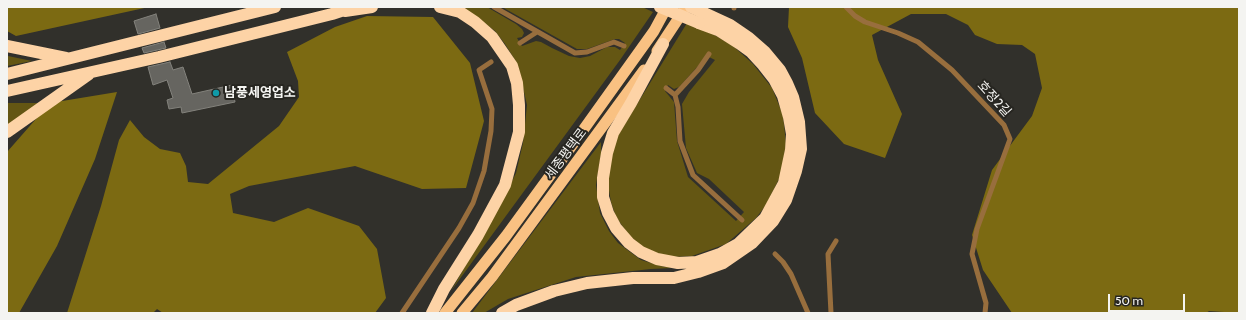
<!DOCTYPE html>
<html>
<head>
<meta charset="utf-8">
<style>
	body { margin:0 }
	#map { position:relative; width:1246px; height:320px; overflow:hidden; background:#31302b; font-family:Cabin,sans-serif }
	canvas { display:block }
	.frame { position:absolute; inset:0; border:8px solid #f4f4f1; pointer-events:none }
	.scale { position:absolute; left:1108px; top:294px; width:77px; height:18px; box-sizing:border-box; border:2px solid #f4f4f1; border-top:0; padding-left:5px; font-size:12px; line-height:14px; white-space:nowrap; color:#f4f4f1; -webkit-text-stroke:3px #272621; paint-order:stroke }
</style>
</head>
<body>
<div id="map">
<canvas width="1246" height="320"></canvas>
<div class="frame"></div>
<div class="scale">50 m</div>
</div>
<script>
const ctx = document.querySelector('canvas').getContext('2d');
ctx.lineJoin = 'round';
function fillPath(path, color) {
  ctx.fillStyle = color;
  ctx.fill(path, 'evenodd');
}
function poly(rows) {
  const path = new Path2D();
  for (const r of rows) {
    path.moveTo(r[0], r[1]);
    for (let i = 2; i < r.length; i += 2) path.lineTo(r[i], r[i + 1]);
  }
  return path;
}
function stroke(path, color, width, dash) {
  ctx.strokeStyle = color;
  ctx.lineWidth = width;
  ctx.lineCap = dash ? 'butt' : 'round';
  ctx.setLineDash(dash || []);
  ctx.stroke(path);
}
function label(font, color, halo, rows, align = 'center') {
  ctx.font = font + ' Cabin,"Noto Sans KR",sans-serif';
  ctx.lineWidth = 4;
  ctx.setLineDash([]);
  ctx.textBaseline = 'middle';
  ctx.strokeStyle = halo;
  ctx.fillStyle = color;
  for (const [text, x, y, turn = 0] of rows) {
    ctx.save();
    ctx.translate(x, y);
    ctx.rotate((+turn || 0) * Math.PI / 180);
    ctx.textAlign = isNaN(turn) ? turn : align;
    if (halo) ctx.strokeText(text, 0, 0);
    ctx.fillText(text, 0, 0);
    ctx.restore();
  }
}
fillPath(poly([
	[459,7,487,7,516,24,522,29,524,33,522,37,517,38,522,46,536,41,541,42,552,48,569,56,580,58,590,56,607,47,615,47,620,50,625,43,619,39,615,39,587,49,577,49,502,7,642,7,653,12,620,60,451,291,501,203,516,173,523,143,527,105,521,79,515,60,505,44,495,31,475,16],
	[687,23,711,33,732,45,753,64,772,88,783,115,786,144,781,175,766,205,756,218,726,244,692,256,673,257,657,253,642,247,628,234,616,217,611,202,607,179,611,150,618,135],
	[707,56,715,60,689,92,682,104,686,148,697,173,709,179,744,212,736,221,688,177,677,141,674,102,665,91,668,85,674,89,679,87],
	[7,56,8,56,32,61,7,66],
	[7,103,39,103,7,126],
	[601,142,601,155,596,185,600,213,609,231,618,243,641,260,661,266,673,268,651,269,576,277,508,299,484,313,472,313]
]), '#645613');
fillPath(poly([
	[7,7,149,7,16,36,7,31],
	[789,7,1239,7,1239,313,1209,311,1206,313,1012,313,983,270,972,235,992,170,1032,116,1042,88,1035,54,1022,45,997,44,975,35,968,25,946,14,911,14,872,35,878,60,902,114,885,158,844,144,815,113,802,58,788,27],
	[367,16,433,17,470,63,484,121,466,188,422,189,355,166,249,186,230,194,233,213,274,222,308,208,359,226,377,249,386,298,375,313,163,313,157,309,153,313,67,313,101,206,119,140,130,120,144,137,160,149,180,153,186,166,188,182,208,184,279,126,299,97,298,81,287,52,335,27],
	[117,92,95,159,57,246,19,313,7,313,7,152,50,103]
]), '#7c6a12');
const building = poly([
	[156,14,160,28,138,34,134,21,156,14],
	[164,42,166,48,144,53,142,48,164,42],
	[170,62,173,70,183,67,192,94,232,85,235,102,182,113,181,107,169,109,167,100,173,98,167,80,153,85,148,67,170,62]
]);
fillPath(building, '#666560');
stroke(building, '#83827c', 1);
stroke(poly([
	[494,7,575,53,587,52,614,42,624,46],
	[846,7,855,16,865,22,898,33,918,42,952,70,1004,125,1010,139,977,229,972,254,986,303,985,313],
	[734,8,734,7],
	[520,43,537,32],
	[666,88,675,95,678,107,680,141,693,175,742,220],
	[675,95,698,70,709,54],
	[775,254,783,262,791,274,808,313],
	[402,313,459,228,473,203,484,171,491,131,492,109,479,70,491,62],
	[831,313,828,254,836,241]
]), '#986e3d', 5);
stroke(poly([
	[657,51,686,7],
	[445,313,506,236,576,140,654,31,667,7],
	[462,313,492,277,644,70]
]), '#f9c182', 11);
stroke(poly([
	[345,11,372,7],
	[663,44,631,103,613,133,607,153,603,178,603,197,608,213,616,228,629,243,641,252,657,259,678,263,697,262,720,254,738,244,765,218,784,183,791,150,792,134,789,117,783,96,774,79,763,65,751,52,740,44,718,30,699,23],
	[7,46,66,58],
	[7,74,275,7],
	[7,91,159,57,332,14,353,7],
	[7,132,89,74],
	[432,313,444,289,478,235,505,185,519,132,519,105,517,83,512,66,492,37,475,22,460,12,440,7],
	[502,313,516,305,554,291,587,283,633,278,674,278,698,272,723,263,752,243,773,221,786,200,796,171,801,149,799,122,793,97,787,83,780,70,765,52,749,38,730,25,691,7]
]), '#fdd3a6', 12);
stroke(poly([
	[660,7,699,23]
]), '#fdd3a6', 12);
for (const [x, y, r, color] of [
	[216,93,4,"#0f9aa8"]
]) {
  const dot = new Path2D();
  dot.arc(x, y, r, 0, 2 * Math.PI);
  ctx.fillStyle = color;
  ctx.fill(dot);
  stroke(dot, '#272621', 1.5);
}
label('bold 13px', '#f4f4f1', '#272621', [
	["남풍세영업소",224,93]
], 'left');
label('13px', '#f4f4f1', '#272621', [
	["호정2길",994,99,48],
	["세종평택로",566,154,-53]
]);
</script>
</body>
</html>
